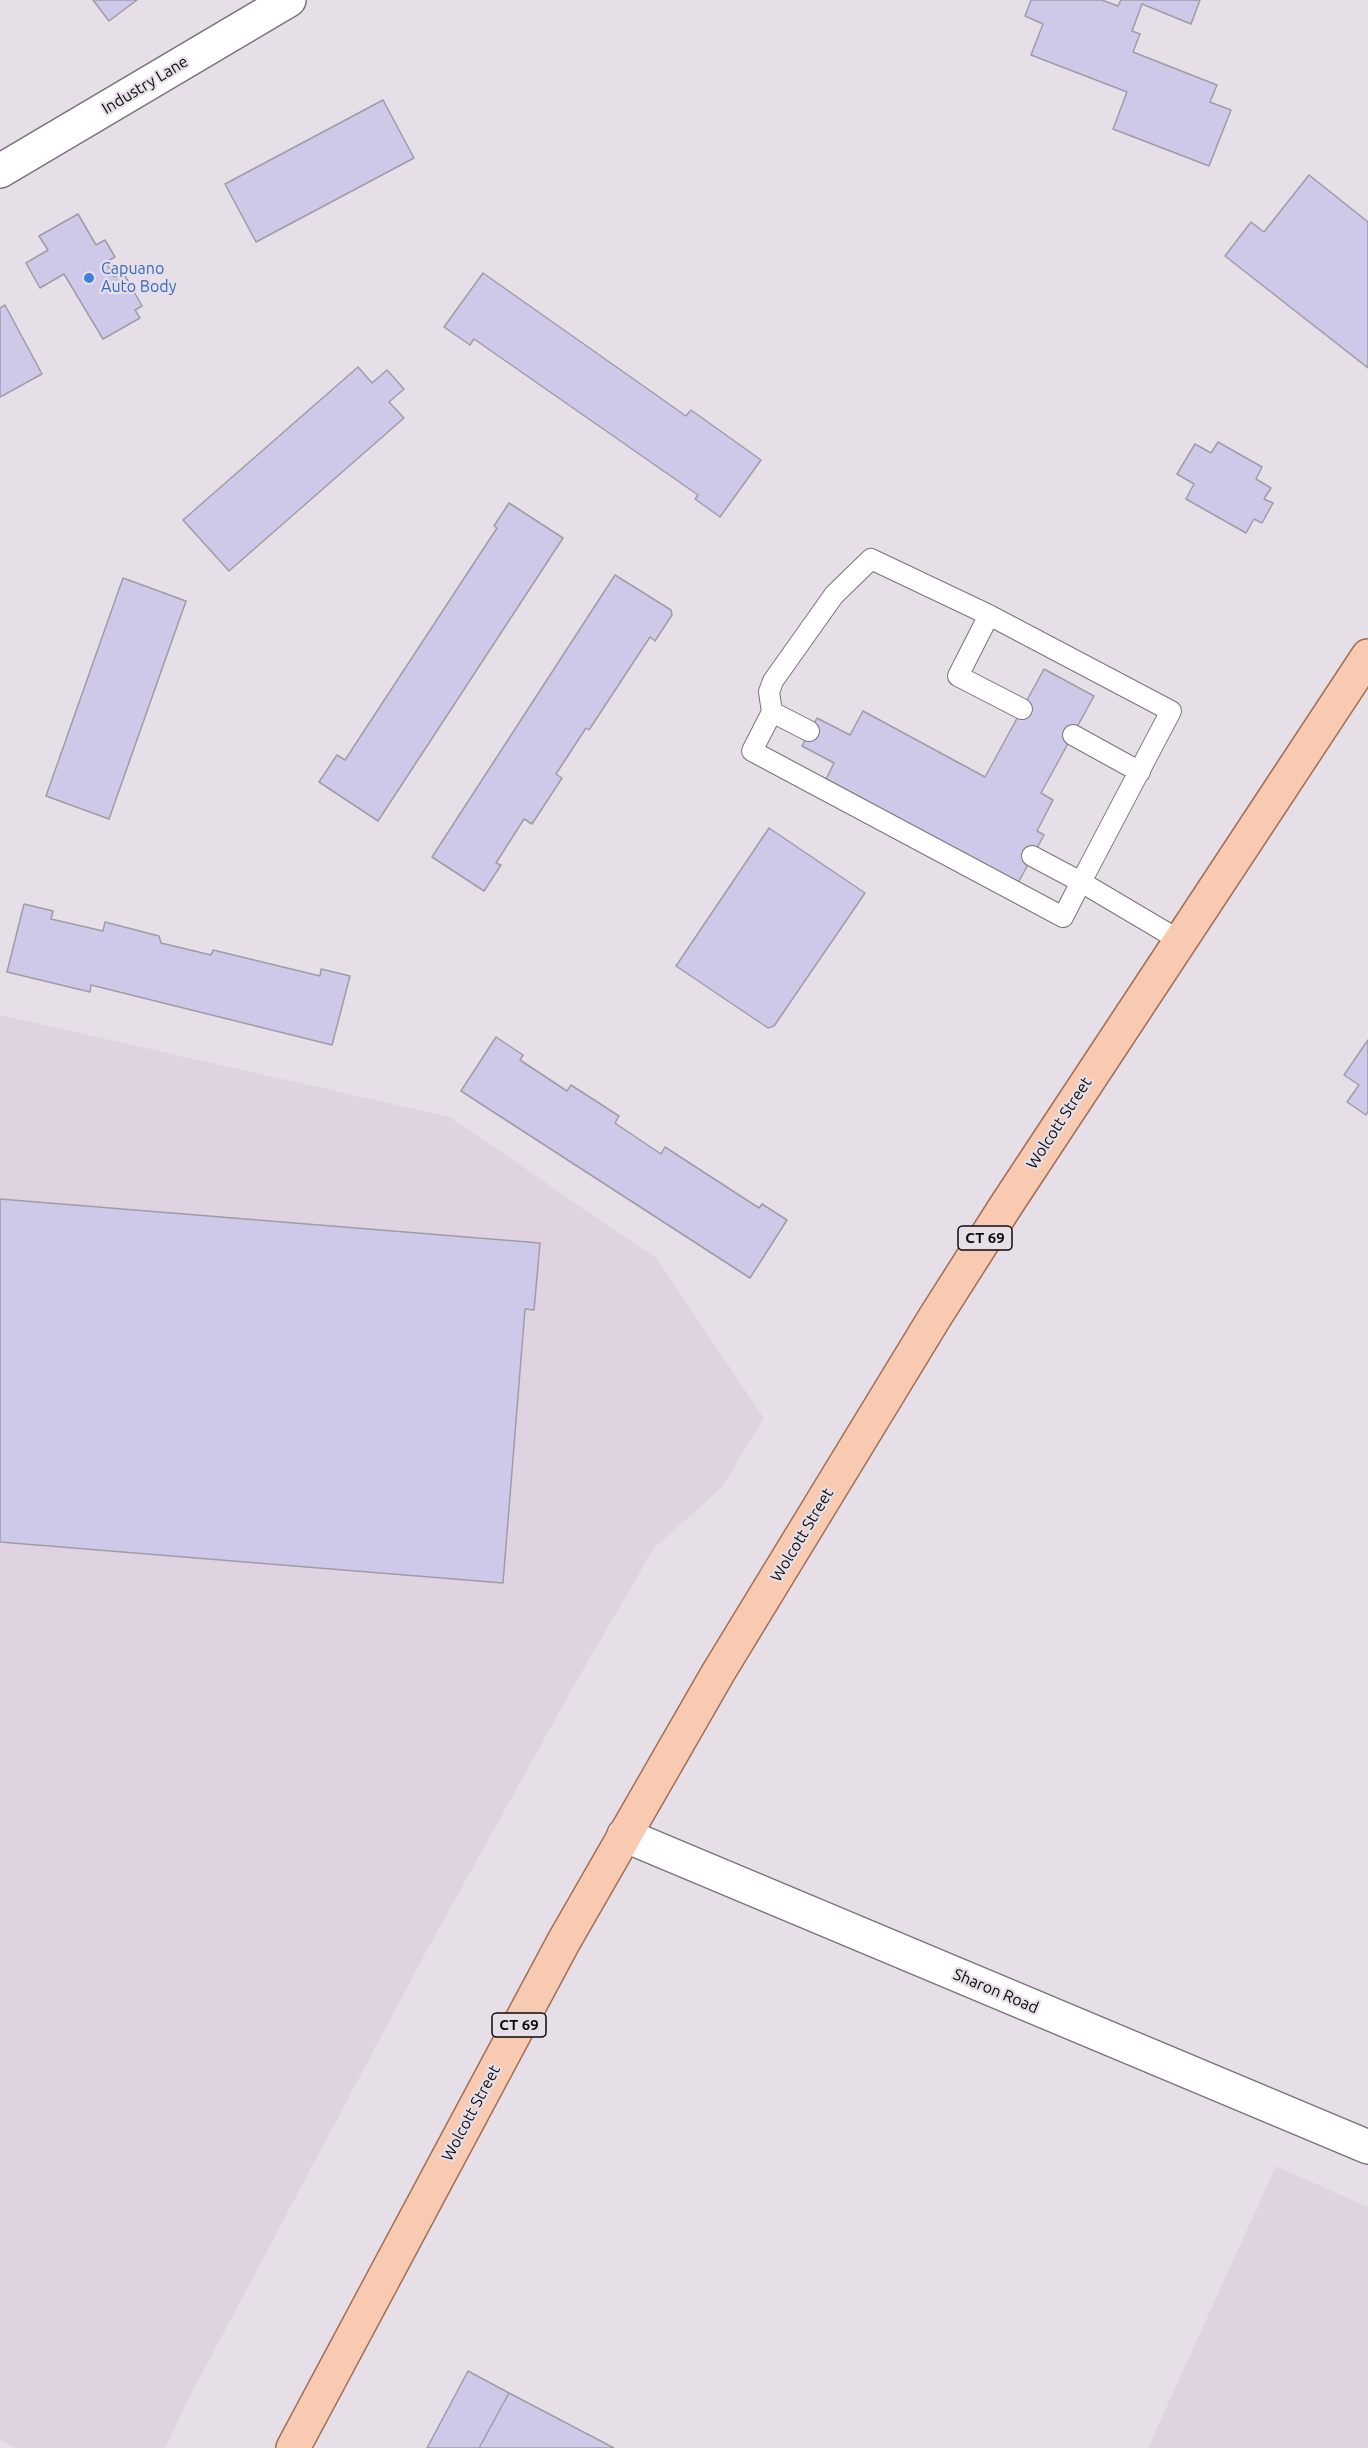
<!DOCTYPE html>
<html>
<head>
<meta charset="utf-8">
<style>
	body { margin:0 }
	canvas { display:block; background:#e6dfe7 }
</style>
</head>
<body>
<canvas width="1368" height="2448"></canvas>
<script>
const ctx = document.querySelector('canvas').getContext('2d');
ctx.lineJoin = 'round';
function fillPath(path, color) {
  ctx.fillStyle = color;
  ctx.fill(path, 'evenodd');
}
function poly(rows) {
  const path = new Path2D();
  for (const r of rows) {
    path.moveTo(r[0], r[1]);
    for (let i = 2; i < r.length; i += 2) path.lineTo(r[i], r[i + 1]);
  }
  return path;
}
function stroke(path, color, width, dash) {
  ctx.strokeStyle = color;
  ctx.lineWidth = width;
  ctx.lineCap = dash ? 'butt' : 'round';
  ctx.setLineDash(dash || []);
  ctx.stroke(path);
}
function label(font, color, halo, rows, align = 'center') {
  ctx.font = font + ' Ubuntu,sans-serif';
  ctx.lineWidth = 4.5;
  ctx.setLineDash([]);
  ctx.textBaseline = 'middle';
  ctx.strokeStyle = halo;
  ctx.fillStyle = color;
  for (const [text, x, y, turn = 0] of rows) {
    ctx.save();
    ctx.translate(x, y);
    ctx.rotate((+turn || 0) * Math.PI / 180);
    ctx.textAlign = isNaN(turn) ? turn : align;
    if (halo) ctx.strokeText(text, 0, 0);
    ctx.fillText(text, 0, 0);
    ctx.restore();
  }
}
fillPath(poly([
	[0,1015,450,1117,657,1259,764,1418,722,1487,654,1548,576,1682,426,1952,190,2396,165,2448,17,2448,0,2440],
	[1276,2166,1368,2207,1368,2448,1148,2448]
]), '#dfd3e1');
const building = poly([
	[93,0,137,0,109,21,93,0],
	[1031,0,1102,0,1118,6,1121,0,1200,0,1191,24,1142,4,1132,31,1140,34,1133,52,1217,85,1210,102,1231,110,1209,166,1113,129,1127,92,1031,55,1043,24,1025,16,1031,0],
	[383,100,414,158,256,242,225,184,383,100],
	[1309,175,1368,222,1368,368,1225,256,1251,222,1264,232,1309,175],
	[78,214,96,245,105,240,115,257,106,262,114,277,123,272,142,306,135,310,140,318,103,339,64,274,40,288,26,263,48,250,39,236,78,214],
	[483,273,686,416,691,410,761,460,720,517,695,499,698,495,474,339,470,345,444,327,483,273],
	[5,305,42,374,0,397,0,308,5,305],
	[358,367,372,383,387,370,404,389,389,402,404,418,229,571,183,520,358,367],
	[1218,442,1262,467,1256,479,1271,488,1264,499,1273,503,1262,523,1254,519,1246,533,1186,499,1194,484,1177,474,1195,444,1211,453,1218,442],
	[509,503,563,538,378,821,319,782,337,755,345,760,497,528,494,526,509,503],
	[615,575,671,610,672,615,655,641,650,637,589,730,586,728,556,774,562,778,532,824,524,819,496,863,501,865,484,891,432,857,615,575],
	[123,578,186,601,109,819,46,796,123,578],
	[1044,669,1094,696,1041,793,1053,800,1037,831,1044,835,1018,883,826,779,834,763,802,746,817,718,850,735,863,711,985,777,1044,669],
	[769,828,865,893,774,1026,768,1028,676,966,769,828],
	[24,904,53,911,51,919,103,931,105,922,159,936,161,943,211,955,213,950,320,976,321,969,350,976,332,1045,91,985,90,992,7,972,24,904],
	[496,1037,523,1055,520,1060,567,1091,571,1085,619,1116,615,1123,661,1154,665,1147,759,1208,762,1204,787,1220,750,1278,461,1091,496,1037],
	[1368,1040,1368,1111,1366,1115,1347,1102,1359,1085,1344,1075,1368,1040],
	[0,1199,540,1243,534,1310,525,1309,503,1583,0,1542,0,1199],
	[468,2371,509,2393,479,2448,427,2448,468,2371],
	[509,2393,614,2448,479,2448,509,2393]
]);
fillPath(building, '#cfc9e9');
stroke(building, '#9e9ca6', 1.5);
const service = poly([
	[989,615,958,676,1022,709],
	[772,712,752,751,1063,917,1081,882,1032,856],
	[809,731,772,712,769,692,773,681,834,595,871,559,989,615,1171,711,1081,882,1179,940],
	[1073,735,1140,772]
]);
const minor = poly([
	[0,171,289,0]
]);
const tertiary = poly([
	[624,1835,1368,2147]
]);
const primary = poly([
	[293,2448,564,1941,718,1673,935,1317,1005,1207,1368,656]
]);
stroke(service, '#79737a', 22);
stroke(minor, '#79737a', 36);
stroke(tertiary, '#79737a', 36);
stroke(primary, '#a16f56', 36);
stroke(service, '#fff', 20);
stroke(minor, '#fff', 33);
stroke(tertiary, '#fff', 33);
stroke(primary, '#f7cab1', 33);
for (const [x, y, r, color] of [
	[89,278,6,"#3f7fe0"]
]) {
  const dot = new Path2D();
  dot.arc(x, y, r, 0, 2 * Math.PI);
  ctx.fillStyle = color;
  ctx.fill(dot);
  stroke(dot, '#e6dfe7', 2);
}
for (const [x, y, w] of [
	[985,1238,54],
	[519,2025,54]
]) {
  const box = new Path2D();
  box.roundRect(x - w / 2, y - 12, w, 24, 4.5);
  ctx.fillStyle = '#e6dfe7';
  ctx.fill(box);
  stroke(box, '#0d0a0d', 1.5);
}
label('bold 15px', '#0d0a0d', null, [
	["CT 69",985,1238],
	["CT 69",519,2025]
]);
label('16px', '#0d0a0d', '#e6dfe7', [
	["Industry Lane",145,85,-31],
	["Wolcott Street",1059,1123,-57],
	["Wolcott Street",802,1535,-59],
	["Sharon Road",996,1991,23],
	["Wolcott Street",471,2113,-62]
]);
label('16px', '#366cbe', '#e6dfe7', [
	["Capuano",101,269],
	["Auto Body",101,287]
], 'left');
</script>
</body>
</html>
